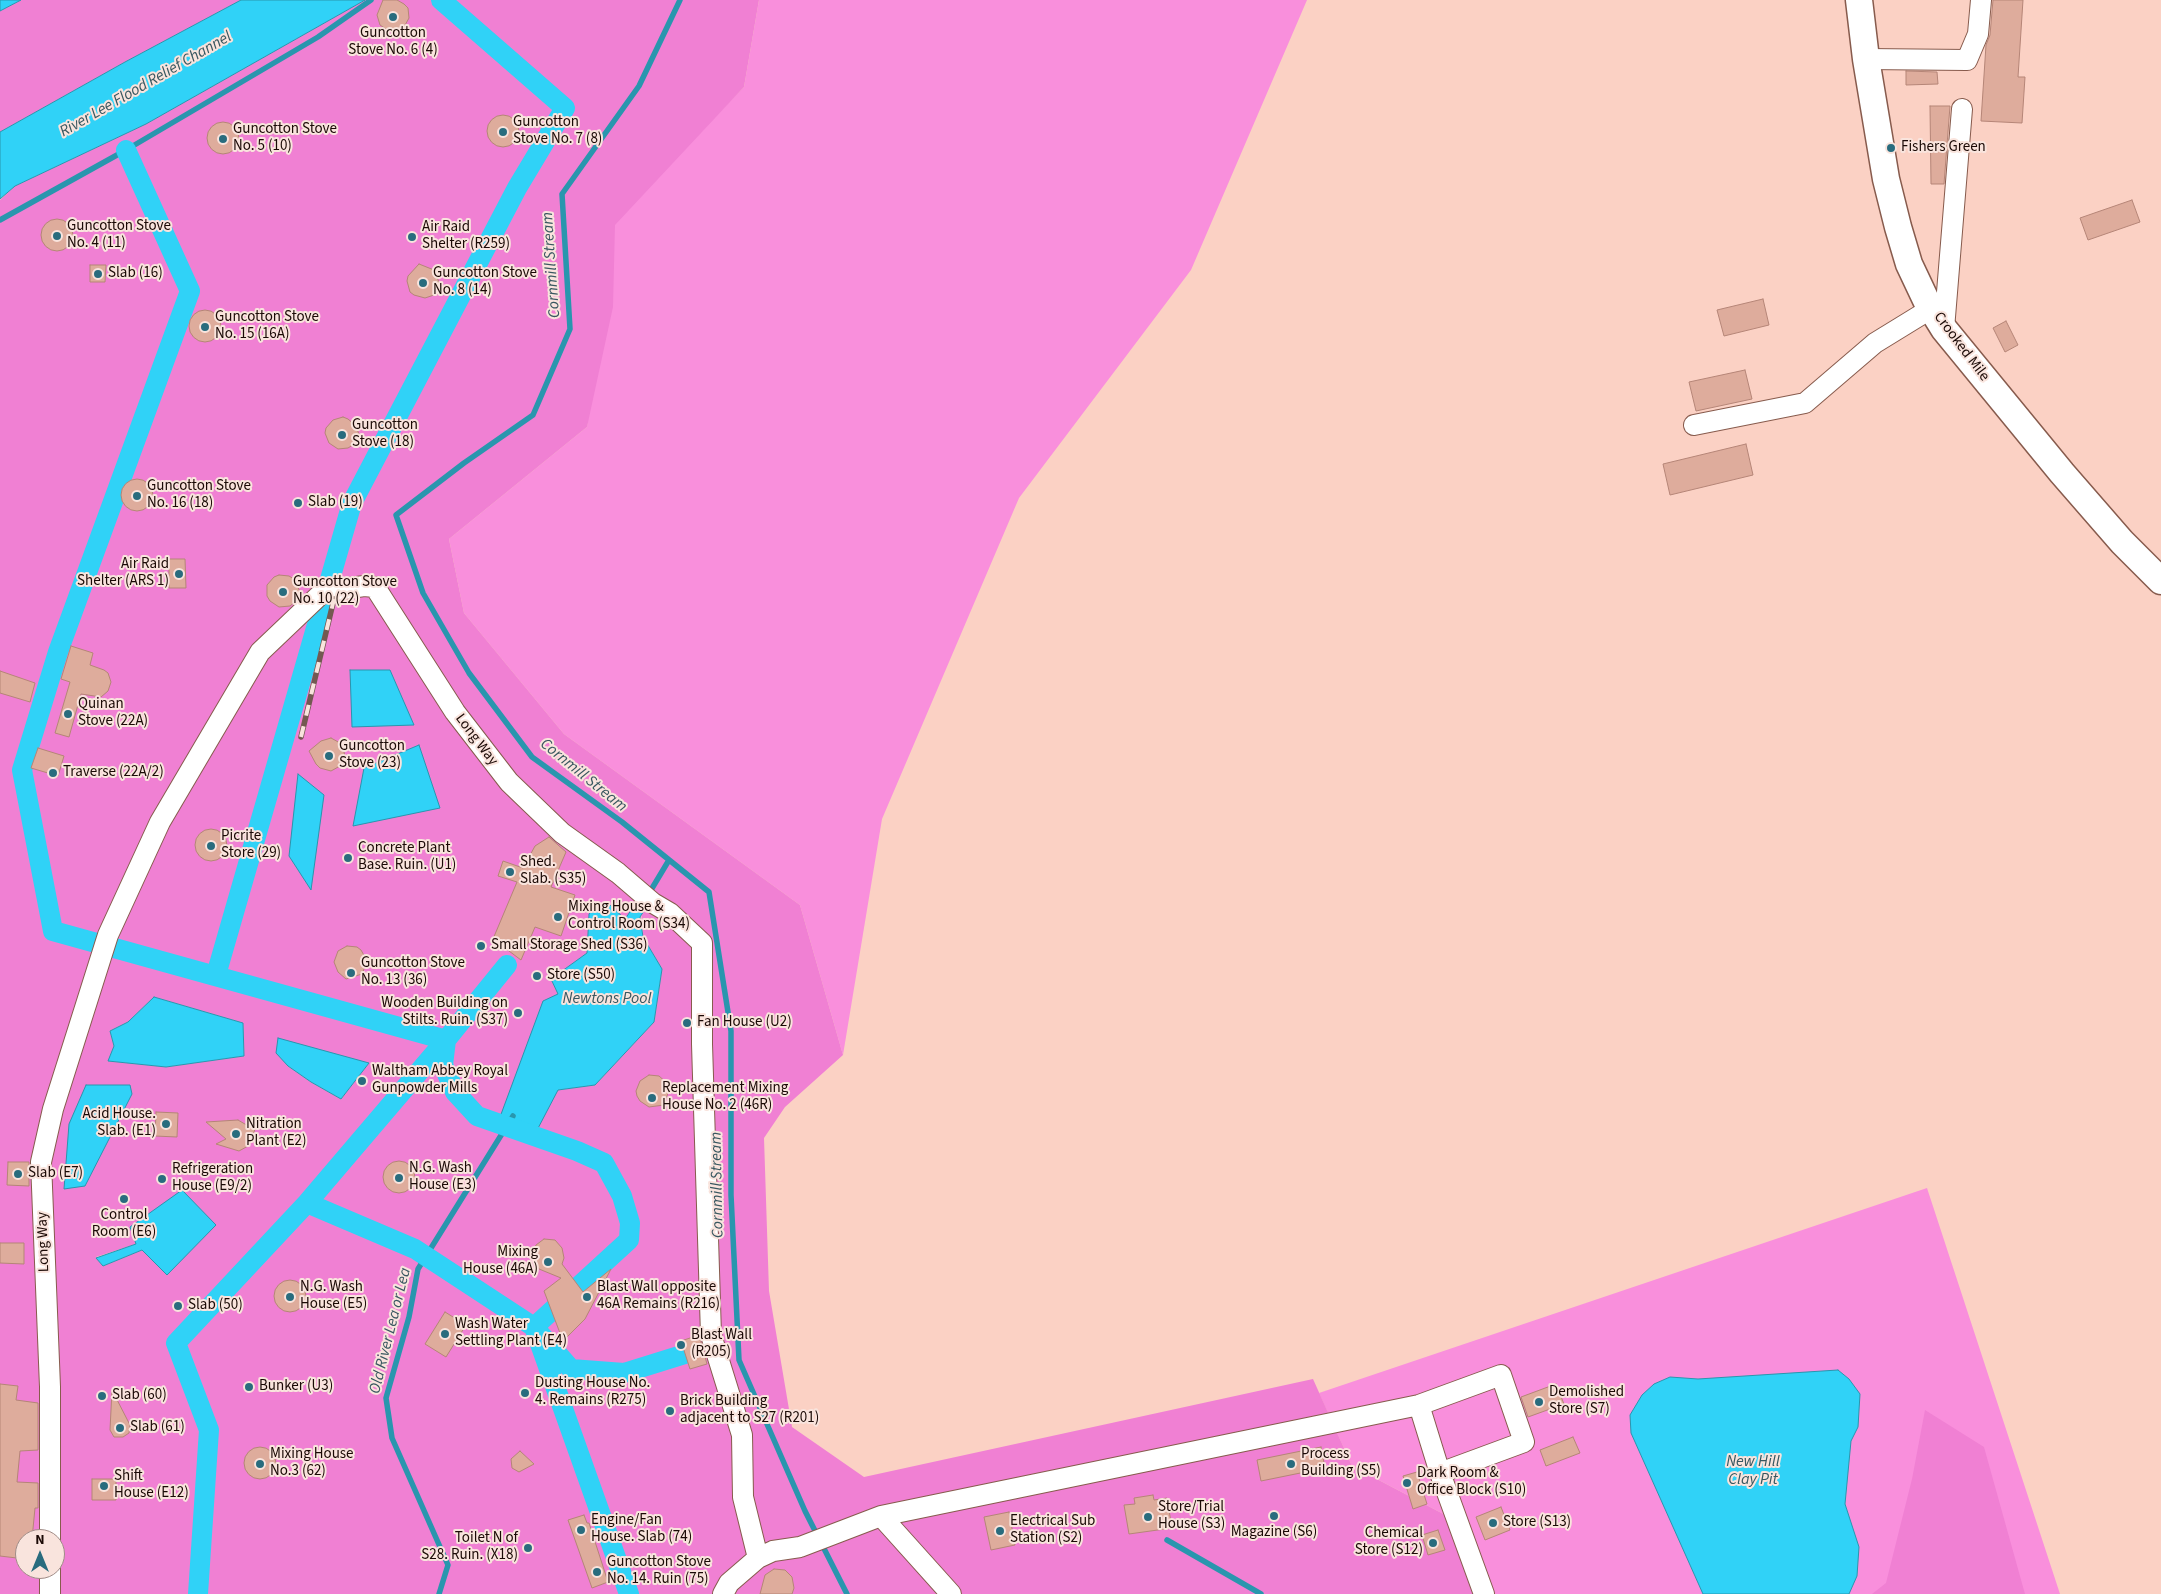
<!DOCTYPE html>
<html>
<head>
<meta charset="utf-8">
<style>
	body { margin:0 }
	#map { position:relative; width:2161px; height:1594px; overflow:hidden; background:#fbd1c4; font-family:"Source Sans 3",sans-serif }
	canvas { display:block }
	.north { position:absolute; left:15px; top:1529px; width:50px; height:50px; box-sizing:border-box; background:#f9e4dd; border:1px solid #a08c87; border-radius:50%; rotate:0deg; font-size:14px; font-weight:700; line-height:20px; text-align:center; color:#1a0905 }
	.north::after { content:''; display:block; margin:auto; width:18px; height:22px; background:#296c7e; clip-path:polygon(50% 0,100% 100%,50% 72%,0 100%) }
</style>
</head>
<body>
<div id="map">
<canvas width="2161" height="1594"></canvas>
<div class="north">N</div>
</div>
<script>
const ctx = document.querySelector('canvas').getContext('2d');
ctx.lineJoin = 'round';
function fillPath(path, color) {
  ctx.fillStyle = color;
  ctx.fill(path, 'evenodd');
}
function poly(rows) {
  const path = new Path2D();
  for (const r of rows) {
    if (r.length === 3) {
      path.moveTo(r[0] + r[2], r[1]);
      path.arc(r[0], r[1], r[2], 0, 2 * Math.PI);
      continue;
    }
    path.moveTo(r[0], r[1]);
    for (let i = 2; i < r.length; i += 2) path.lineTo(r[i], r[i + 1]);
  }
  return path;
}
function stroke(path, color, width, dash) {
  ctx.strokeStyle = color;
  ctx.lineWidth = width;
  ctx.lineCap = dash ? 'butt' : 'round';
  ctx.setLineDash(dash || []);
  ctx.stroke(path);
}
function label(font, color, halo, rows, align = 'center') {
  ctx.font = font + ' "Source Sans 3",sans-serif';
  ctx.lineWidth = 4;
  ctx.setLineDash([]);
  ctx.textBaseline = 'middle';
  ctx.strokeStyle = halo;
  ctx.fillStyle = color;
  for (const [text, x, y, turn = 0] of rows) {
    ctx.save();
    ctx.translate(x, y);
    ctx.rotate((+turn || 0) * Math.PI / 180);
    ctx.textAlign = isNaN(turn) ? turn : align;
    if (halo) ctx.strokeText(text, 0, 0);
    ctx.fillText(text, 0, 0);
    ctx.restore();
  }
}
fillPath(poly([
	[759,0,1307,0,1191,270,1019,498,882,819,843,1055,800,905,564,734,464,613,449,539,587,427,610,225,744,87],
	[1927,1188,2060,1594,1488,1594,1451,1518,1352,1466,1319,1393]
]), '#f98fdc');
fillPath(poly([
	[21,0,241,0,125,62,0,132,0,11],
	[365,0,759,0,744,87,615,225,613,307,587,427,449,539,464,613,564,734,800,905,843,1055,785,1107,764,1138,769,1291,792,1427,864,1477,1313,1379,1352,1466,1451,1518,1488,1594,0,1594,0,200,15,186,146,124],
	[640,897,643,937,662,969,654,1022,595,1085,558,1090,558,994,551,979,587,953,589,914,625,919],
	[154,997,243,1023,244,1056,166,1067,109,1061,114,1046,110,1031,128,1022],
	[369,1063,341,1099,311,1082,288,1066],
	[136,1244,142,1250,103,1266,96,1257],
	[25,1539,55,1539,55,1569,25,1569],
	[1925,1410,1984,1447,2025,1594,1872,1594,1886,1583,1912,1479]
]), '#f080d3');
const water = poly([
	[0,0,21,0,0,11,0,0],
	[241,0,365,0,146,124,15,186,0,199,0,132,125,62,241,0],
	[350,670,390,670,414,725,352,727,350,670],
	[419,745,440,808,353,826,364,768,419,745],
	[298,774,324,795,311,890,289,856,298,774],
	[641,896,649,903,640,917,643,937,662,969,654,1022,595,1085,558,1090,535,1134,500,1117,543,1001,558,994,551,979,587,953,589,914,597,904,610,905,625,919,641,896],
	[154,997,243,1023,244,1056,166,1067,108,1061,114,1046,110,1031,128,1022,154,997],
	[278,1038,369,1063,341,1099,311,1082,288,1066,276,1053,278,1038],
	[86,1085,130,1085,132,1094,85,1186,64,1189,69,1124,86,1085],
	[182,1190,216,1225,167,1275,142,1250,103,1266,96,1258,136,1244,130,1227,182,1190],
	[1838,1370,1849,1379,1860,1394,1858,1427,1851,1441,1845,1504,1859,1547,1857,1576,1849,1594,1703,1594,1631,1433,1630,1415,1642,1395,1654,1384,1670,1377,1698,1379,1838,1370]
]);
fillPath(water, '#30d2f7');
stroke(water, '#2996ae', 1);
stroke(poly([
	[680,0,639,86,562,194,570,329,533,415,464,463,396,515,423,593,469,673,532,757,622,822,709,892,731,1031,731,1195,739,1360,805,1511,847,1594],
	[0,220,126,150,318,37,371,0],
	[648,895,669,860],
	[1167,1540,1261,1594],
	[439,1594,448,1565,392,1438,386,1398,409,1317,418,1269,513,1116]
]), '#2996ae', 5.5);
stroke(poly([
	[126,150,190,291,58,652,22,770,53,931,446,1040,507,965],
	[216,975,352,503,517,188,565,108,441,0],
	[307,1203,415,1249,534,1327,629,1240,630,1223,622,1196,604,1163,577,1151,477,1116,455,1092,443,1065,446,1040],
	[198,1594,209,1430,176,1343,307,1203,446,1040],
	[629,1594,534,1327,571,1369,624,1373,685,1354]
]), '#30d2f7', 20);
const building = poly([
	[383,0,397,0,404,4,408,8,409,18,404,27,395,32,389,31,380,25,377,15,383,0],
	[1993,0,2023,0,2018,77,2025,77,2022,123,1981,121,1986,45,1990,35,1993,0],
	[1906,71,1937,72,1938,84,1906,85,1906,71],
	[1930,106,1950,106,1944,184,1931,184,1930,106],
	[503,131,16],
	[223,138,16],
	[2132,200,2140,222,2088,240,2080,218,2132,200],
	[57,235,16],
	[419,264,434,270,443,292,425,298,414,295,410,292,407,281,408,276,419,264],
	[90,265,106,265,105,282,90,282,90,265],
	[1763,299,1769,325,1724,336,1717,310,1763,299],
	[205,326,16],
	[2006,321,2018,345,2005,352,1993,328,2006,321],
	[1745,370,1752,399,1696,411,1689,382,1745,370],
	[343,417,348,419,356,426,361,440,348,448,338,449,329,443,325,433,326,428,333,420,343,417],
	[1746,444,1753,475,1670,495,1663,464,1746,444],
	[137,495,16],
	[169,559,185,559,186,588,169,588,169,559],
	[279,575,289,576,294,579,302,596,290,606,279,607,270,601,267,596,267,585,274,577,279,575],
	[71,646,93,653,90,665,104,670,108,673,111,682,108,691,101,697,81,694,69,737,55,733,70,682,61,679,71,646],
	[0,671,35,683,30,702,0,693,0,671],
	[331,738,340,743,343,747,345,757,340,766,331,771,320,768,316,764,309,751,321,741,331,738],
	[38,748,64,756,58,776,31,768,38,748],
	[211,845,16],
	[549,837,566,852,551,887,575,895,561,936,535,927,521,960,493,939,517,882,498,876,503,861,523,868,535,846,549,837],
	[347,946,357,947,361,950,366,959,366,964,362,974,346,979,338,972,334,962,338,951,347,946],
	[649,1075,659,1076,667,1083,668,1093,664,1105,649,1107,640,1101,637,1096,636,1091,640,1081,649,1075],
	[156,1112,178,1113,177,1137,155,1136,156,1112],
	[238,1120,250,1127,257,1123,253,1135,256,1140,252,1140,248,1146,239,1151,216,1144,226,1139,206,1122,238,1120],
	[399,1177,16],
	[8,1162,29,1162,29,1186,7,1185,8,1162],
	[544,1239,555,1240,562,1248,564,1258,562,1264,583,1292,611,1269,585,1319,563,1341,544,1291,561,1278,539,1269,533,1260,532,1255,536,1245,544,1239],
	[0,1243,24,1243,24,1264,0,1263,0,1243],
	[290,1296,16],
	[445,1312,466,1325,446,1357,425,1344,445,1312],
	[699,1335,707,1364,690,1369,681,1341,699,1335],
	[0,1384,18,1386,16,1400,38,1403,38,1450,20,1451,17,1482,38,1483,38,1508,35,1508,32,1539,25,1539,25,1559,0,1556,0,1384],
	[1556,1384,1564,1404,1528,1417,1521,1397,1556,1384],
	[112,1390,130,1425,129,1433,123,1437,114,1437,110,1430,112,1390],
	[1573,1437,1580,1453,1546,1466,1540,1450,1573,1437],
	[1321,1447,1325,1468,1261,1481,1257,1460,1321,1447],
	[260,1463,16],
	[520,1451,534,1464,519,1472,512,1468,511,1459,520,1451],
	[1417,1472,1427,1504,1413,1509,1403,1476,1417,1472],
	[92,1479,116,1479,116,1500,92,1500,92,1479],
	[1153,1495,1154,1500,1167,1498,1172,1528,1129,1534,1124,1505,1135,1504,1134,1498,1153,1495],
	[1501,1507,1510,1530,1485,1540,1476,1517,1501,1507],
	[1009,1512,1015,1545,991,1550,984,1517,1009,1512],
	[584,1515,587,1523,589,1523,608,1582,592,1588,568,1520,584,1515],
	[1438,1530,1445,1550,1428,1555,1422,1535,1438,1530],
	[774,1569,785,1570,792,1577,794,1588,792,1594,760,1594,765,1575,774,1569]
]);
fillPath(building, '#deac9c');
stroke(building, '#b58577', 1);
const minor = poly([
	[1866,59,1967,60,1978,34,1981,0],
	[1944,329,1962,109],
	[1694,425,1805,403,1875,343,1932,308],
	[1419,1405,1440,1473,1484,1594],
	[881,1516,951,1594],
	[50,1539,50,1387,41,1162,53,1109,102,954,108,935,160,822,260,652,323,592,364,586,375,587,455,712,509,782,562,833,618,873,653,903,670,913,702,943,702,1044,711,1335,742,1435,743,1497,758,1558],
	[50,1569,50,1594],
	[723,1594,729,1583,758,1558,773,1551,800,1547,881,1516,1419,1405,1501,1375,1524,1442,1440,1473]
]);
const major = poly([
	[1859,0,1866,59,1886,179,1898,227,1909,264,1926,300,1944,329,2062,473,2122,542,2161,581]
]);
stroke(minor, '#875b4d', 22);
stroke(major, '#875b4d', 29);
stroke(minor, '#fff', 20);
stroke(major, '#fff', 26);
const rail = poly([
	[301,737,334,599]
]);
stroke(rail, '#735951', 5.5);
stroke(rail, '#f9e4dd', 4, [11]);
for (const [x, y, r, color] of [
	[393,17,5,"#296c7e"],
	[503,132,5,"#296c7e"],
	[223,139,5,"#296c7e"],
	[1891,148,5,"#296c7e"],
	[57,236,5,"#296c7e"],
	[412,237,5,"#296c7e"],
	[98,274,5,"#296c7e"],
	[423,283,5,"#296c7e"],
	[205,327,5,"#296c7e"],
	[342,435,5,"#296c7e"],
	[137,496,5,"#296c7e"],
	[298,503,5,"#296c7e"],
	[179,574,5,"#296c7e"],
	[283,592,5,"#296c7e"],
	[68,714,5,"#296c7e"],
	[329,756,5,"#296c7e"],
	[53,773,5,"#296c7e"],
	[211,846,5,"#296c7e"],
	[348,858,5,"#296c7e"],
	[510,872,5,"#296c7e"],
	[558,917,5,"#296c7e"],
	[481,946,5,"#296c7e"],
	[351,973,5,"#296c7e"],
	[537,976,5,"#296c7e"],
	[518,1013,5,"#296c7e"],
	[687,1023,5,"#296c7e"],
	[362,1081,5,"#296c7e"],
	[652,1098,5,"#296c7e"],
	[166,1124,5,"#296c7e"],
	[236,1134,5,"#296c7e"],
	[18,1174,5,"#296c7e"],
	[399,1178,5,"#296c7e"],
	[162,1179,5,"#296c7e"],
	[124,1199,5,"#296c7e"],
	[548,1262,5,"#296c7e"],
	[290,1297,5,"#296c7e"],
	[587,1297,5,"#296c7e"],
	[178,1306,5,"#296c7e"],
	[445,1334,5,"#296c7e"],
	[681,1345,5,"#296c7e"],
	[249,1387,5,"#296c7e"],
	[525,1393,5,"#296c7e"],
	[102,1396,5,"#296c7e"],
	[1539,1402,5,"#296c7e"],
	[670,1411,5,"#296c7e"],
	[120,1428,5,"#296c7e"],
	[260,1464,5,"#296c7e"],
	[1291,1464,5,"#296c7e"],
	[1407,1483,5,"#296c7e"],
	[104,1486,5,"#296c7e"],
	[1274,1516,5,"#296c7e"],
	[1148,1517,5,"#296c7e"],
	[1493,1523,5,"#296c7e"],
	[581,1530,5,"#296c7e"],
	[1000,1531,5,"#296c7e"],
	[1433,1543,5,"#296c7e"],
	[528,1548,5,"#296c7e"],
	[597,1572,5,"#296c7e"]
]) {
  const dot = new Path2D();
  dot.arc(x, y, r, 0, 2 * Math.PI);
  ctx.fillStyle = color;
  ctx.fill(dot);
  stroke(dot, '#f9e4dd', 2);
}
label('15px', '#1a0905', '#f9e4dd', [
	["Guncotton",393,34,"center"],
	["Stove No. 6 (4)",393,51,"center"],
	["Guncotton",513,123],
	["Stove No. 7 (8)",513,140],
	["Guncotton Stove",233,130],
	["No. 5 (10)",233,147],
	["Fishers Green",1901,148],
	["Guncotton Stove",67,227],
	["No. 4 (11)",67,244],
	["Air Raid",422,228],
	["Shelter (R259)",422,245],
	["Slab (16)",108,274],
	["Guncotton Stove",433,274],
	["No. 8 (14)",433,291],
	["Guncotton Stove",215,318],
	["No. 15 (16A)",215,335],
	["Guncotton",352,426],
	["Stove (18)",352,443],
	["Guncotton Stove",147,487],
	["No. 16 (18)",147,504],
	["Slab (19)",308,503],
	["Air Raid",169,565,"right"],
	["Shelter (ARS 1)",169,582,"right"],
	["Guncotton Stove",293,583],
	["No. 10 (22)",293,600],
	["Quinan",78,705],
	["Stove (22A)",78,722],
	["Guncotton",339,747],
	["Stove (23)",339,764],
	["Traverse (22A/2)",63,773],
	["Picrite",221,837],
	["Store (29)",221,854],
	["Concrete Plant",358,849],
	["Base. Ruin. (U1)",358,866],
	["Shed.",520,863],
	["Slab. (S35)",520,880],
	["Mixing House &",568,908],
	["Control Room (S34)",568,925],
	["Small Storage Shed (S36)",491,946],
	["Guncotton Stove",361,964],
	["No. 13 (36)",361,981],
	["Store (S50)",547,976],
	["Wooden Building on",508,1004,"right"],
	["Stilts. Ruin. (S37)",508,1021,"right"],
	["Fan House (U2)",697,1023],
	["Waltham Abbey Royal",372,1072],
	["Gunpowder Mills",372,1089],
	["Replacement Mixing",662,1089],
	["House No. 2 (46R)",662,1106],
	["Acid House.",156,1115,"right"],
	["Slab. (E1)",156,1132,"right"],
	["Nitration",246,1125],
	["Plant (E2)",246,1142],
	["N.G. Wash",409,1169],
	["House (E3)",409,1186],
	["Refrigeration",172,1170],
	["House (E9/2)",172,1187],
	["Slab (E7)",28,1174],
	["Control",124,1216,"center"],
	["Room (E6)",124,1233,"center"],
	["Mixing",538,1253,"right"],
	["House (46A)",538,1270,"right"],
	["N.G. Wash",300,1288],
	["House (E5)",300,1305],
	["Blast Wall opposite",597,1288],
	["46A Remains (R216)",597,1305],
	["Slab (50)",188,1306],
	["Wash Water",455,1325],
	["Settling Plant (E4)",455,1342],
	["Blast Wall",691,1336],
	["(R205)",691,1353],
	["Dusting House No.",535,1384],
	["4. Remains (R275)",535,1401],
	["Bunker (U3)",259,1387],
	["Demolished",1549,1393],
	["Store (S7)",1549,1410],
	["Slab (60)",112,1396],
	["Brick Building",680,1402],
	["adjacent to S27 (R201)",680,1419],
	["Slab (61)",130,1428],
	["Mixing House",270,1455],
	["No.3 (62)",270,1472],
	["Process",1301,1455],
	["Building (S5)",1301,1472],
	["Dark Room &",1417,1474],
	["Office Block (S10)",1417,1491],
	["Shift",114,1477],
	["House (E12)",114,1494],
	["Store/Trial",1158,1508],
	["House (S3)",1158,1525],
	["Engine/Fan",591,1521],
	["House. Slab (74)",591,1538],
	["Electrical Sub",1010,1522],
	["Station (S2)",1010,1539],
	["Store (S13)",1503,1523],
	["Magazine (S6)",1274,1533,"center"],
	["Chemical",1423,1534,"right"],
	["Store (S12)",1423,1551,"right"],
	["Toilet N of",518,1539,"right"],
	["S28. Ruin. (X18)",518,1556,"right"],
	["Guncotton Stove",607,1563],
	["No. 14. Ruin (75)",607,1580]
], 'left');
label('15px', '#1a0905', '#f9e4dd', [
	["Crooked Mile",1961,347,53],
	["Long Way",476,740,53],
	["Long Way",44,1242,-92]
]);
label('italic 16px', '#385760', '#f9e4dd', [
	["River Lee Flood Relief Channel",146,85,-30],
	["Cornmill Stream",552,265,-94],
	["Cornmill Stream",583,776,39],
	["Newtons Pool",607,999],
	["Cornmill Stream",718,1185,-91],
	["Old River Lea or Lea",391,1331,-76],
	["New Hill",1753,1462],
	["Clay Pit",1753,1480]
]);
</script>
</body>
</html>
